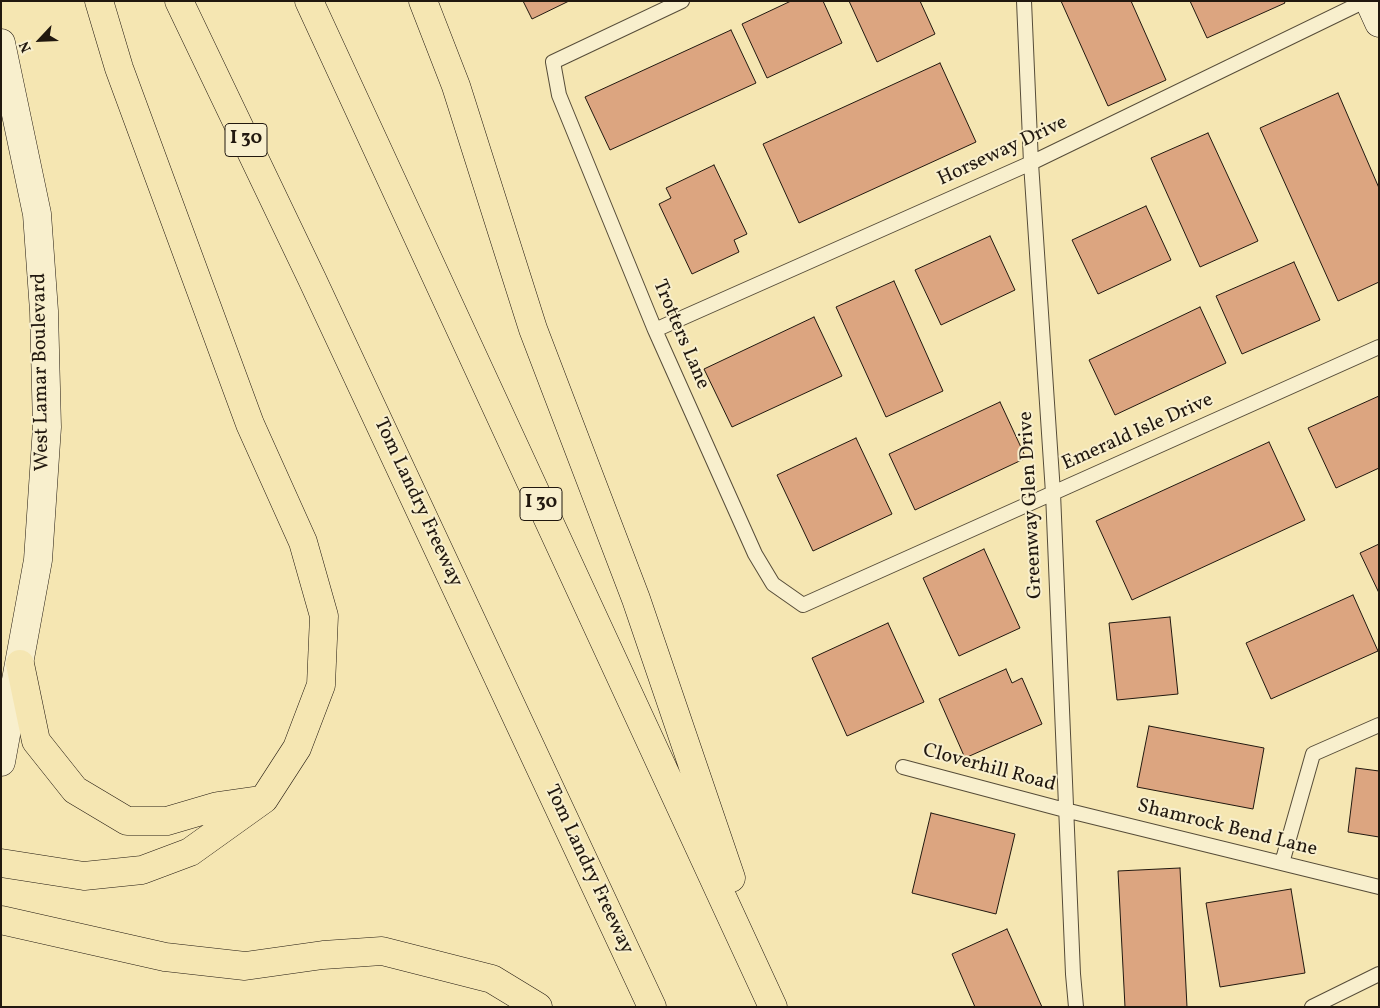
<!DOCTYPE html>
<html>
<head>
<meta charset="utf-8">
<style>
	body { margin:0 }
	#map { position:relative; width:1380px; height:1008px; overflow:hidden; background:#f5e6b2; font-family:Vollkorn,serif }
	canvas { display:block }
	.frame { position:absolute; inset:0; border:2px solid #21180f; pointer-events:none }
	.north { position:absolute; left:15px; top:15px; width:50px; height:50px; -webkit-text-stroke:4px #f8efcd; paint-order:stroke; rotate:245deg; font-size:14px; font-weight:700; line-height:20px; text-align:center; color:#21180f }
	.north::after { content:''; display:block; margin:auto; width:18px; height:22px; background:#21180f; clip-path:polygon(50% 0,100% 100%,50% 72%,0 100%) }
</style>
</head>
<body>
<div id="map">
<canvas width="1380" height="1008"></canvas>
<div class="frame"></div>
<div class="north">N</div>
</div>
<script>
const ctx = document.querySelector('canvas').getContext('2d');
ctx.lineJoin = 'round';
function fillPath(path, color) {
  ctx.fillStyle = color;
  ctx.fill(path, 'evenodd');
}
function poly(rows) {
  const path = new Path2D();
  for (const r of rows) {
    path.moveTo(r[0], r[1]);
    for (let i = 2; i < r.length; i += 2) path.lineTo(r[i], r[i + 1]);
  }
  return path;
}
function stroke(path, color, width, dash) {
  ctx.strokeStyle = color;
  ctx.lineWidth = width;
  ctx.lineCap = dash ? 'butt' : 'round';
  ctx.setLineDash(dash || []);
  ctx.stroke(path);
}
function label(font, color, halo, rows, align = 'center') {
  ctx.font = font + ' Vollkorn,serif';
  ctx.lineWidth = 4;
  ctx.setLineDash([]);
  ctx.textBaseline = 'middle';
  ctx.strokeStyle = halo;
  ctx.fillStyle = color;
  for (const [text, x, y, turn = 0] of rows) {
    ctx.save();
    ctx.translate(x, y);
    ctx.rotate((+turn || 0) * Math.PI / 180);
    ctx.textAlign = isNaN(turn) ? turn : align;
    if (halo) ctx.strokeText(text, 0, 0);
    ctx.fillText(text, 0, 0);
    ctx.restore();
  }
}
const building = poly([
	[523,1,569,1,532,19,523,1],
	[791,1,823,1,842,43,767,78,742,24,791,1],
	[849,1,920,1,935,34,877,62,849,1],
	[1061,1,1131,1,1166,80,1108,106,1061,1],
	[1190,1,1284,1,1285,3,1207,38,1190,1],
	[731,30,756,83,610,150,585,97,731,30],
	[940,63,976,142,799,223,763,144,940,63],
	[1338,93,1379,188,1379,282,1338,301,1260,128,1338,93],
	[1208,133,1258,241,1200,267,1151,158,1208,133],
	[714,165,747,234,734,240,739,252,692,274,659,204,671,198,666,188,714,165],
	[1146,206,1171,260,1098,294,1072,240,1146,206],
	[990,236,1015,290,941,325,915,270,990,236],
	[1294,262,1320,320,1242,354,1216,296,1294,262],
	[894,281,943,391,886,417,836,307,894,281],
	[1200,307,1226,363,1115,415,1089,360,1200,307],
	[814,317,842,376,732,427,704,369,814,317],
	[1379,396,1379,468,1336,488,1308,428,1379,396],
	[1000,402,1026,458,915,510,889,454,1000,402],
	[856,438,892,514,813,551,777,475,856,438],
	[1269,442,1305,520,1132,600,1096,521,1269,442],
	[1379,544,1379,593,1360,553,1379,544],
	[984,549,1020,628,959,656,923,578,984,549],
	[1353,595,1378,651,1271,699,1246,643,1353,595],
	[1170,617,1178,694,1117,700,1109,623,1170,617],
	[888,623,924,702,847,736,812,658,888,623],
	[1006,669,1012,683,1022,678,1042,724,965,758,939,699,1006,669],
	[1149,726,1264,748,1253,809,1137,787,1149,726],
	[1356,768,1379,771,1379,837,1348,832,1356,768],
	[931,813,1015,834,996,914,912,893,931,813],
	[1180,868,1187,1007,1125,1007,1118,871,1180,868],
	[1291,889,1305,973,1220,987,1206,903,1291,889],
	[1007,929,1042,1007,975,1007,952,954,1007,929]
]);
fillPath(building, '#dca580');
stroke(building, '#21180f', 1);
const lane = poly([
	[682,1,553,62,559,95,655,330,755,554,773,584,803,605,1379,347],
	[1024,1,1031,163,1053,493,1073,974,1076,1007],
	[655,330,1031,163,1365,1],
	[903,767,1065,810,1379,887],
	[1282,863,1313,754,1379,725],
	[1312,1007,1379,974]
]);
const secondary = poly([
	[1369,1,1379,23],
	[1,43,37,214,44,311,47,427,38,560,1,762]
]);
const highway = poly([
	[179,1,312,279,652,1007],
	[309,1,773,1007],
	[423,1,456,86,533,329,636,599,731,878],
	[20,664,36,741,75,790,127,821,167,821,218,806,260,800],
	[1,863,84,876,142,870,190,852,264,799,297,748,321,685,324,616,303,542,250,424,119,68,99,1],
	[1,920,165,957,245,966,323,955,382,951,492,979,538,1007]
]);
stroke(lane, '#564c38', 16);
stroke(secondary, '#21180f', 29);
stroke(highway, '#21180f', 29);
stroke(lane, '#f8efcd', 14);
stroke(secondary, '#f8efcd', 28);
stroke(highway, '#f5e6b2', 28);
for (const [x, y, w] of [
	[246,140,42],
	[541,504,42]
]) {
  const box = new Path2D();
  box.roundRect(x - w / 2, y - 16.5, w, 33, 4);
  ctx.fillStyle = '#f8efcd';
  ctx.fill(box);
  stroke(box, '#21180f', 1);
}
label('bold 19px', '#21180f', null, [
	["I 30",246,140],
	["I 30",541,504]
]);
label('20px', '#21180f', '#f8efcd', [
	["Horseway Drive",1003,152,-25],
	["Trotters Lane",680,335,67],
	["West Lamar Boulevard",42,372,-91],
	["Emerald Isle Drive",1138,433,-24],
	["Tom Landry Freeway",417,503,65],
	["Greenway Glen Drive",1032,505,-93],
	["Cloverhill Road",989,769,15],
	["Shamrock Bend Lane",1227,829,14],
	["Tom Landry Freeway",588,870,65]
]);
</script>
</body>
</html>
